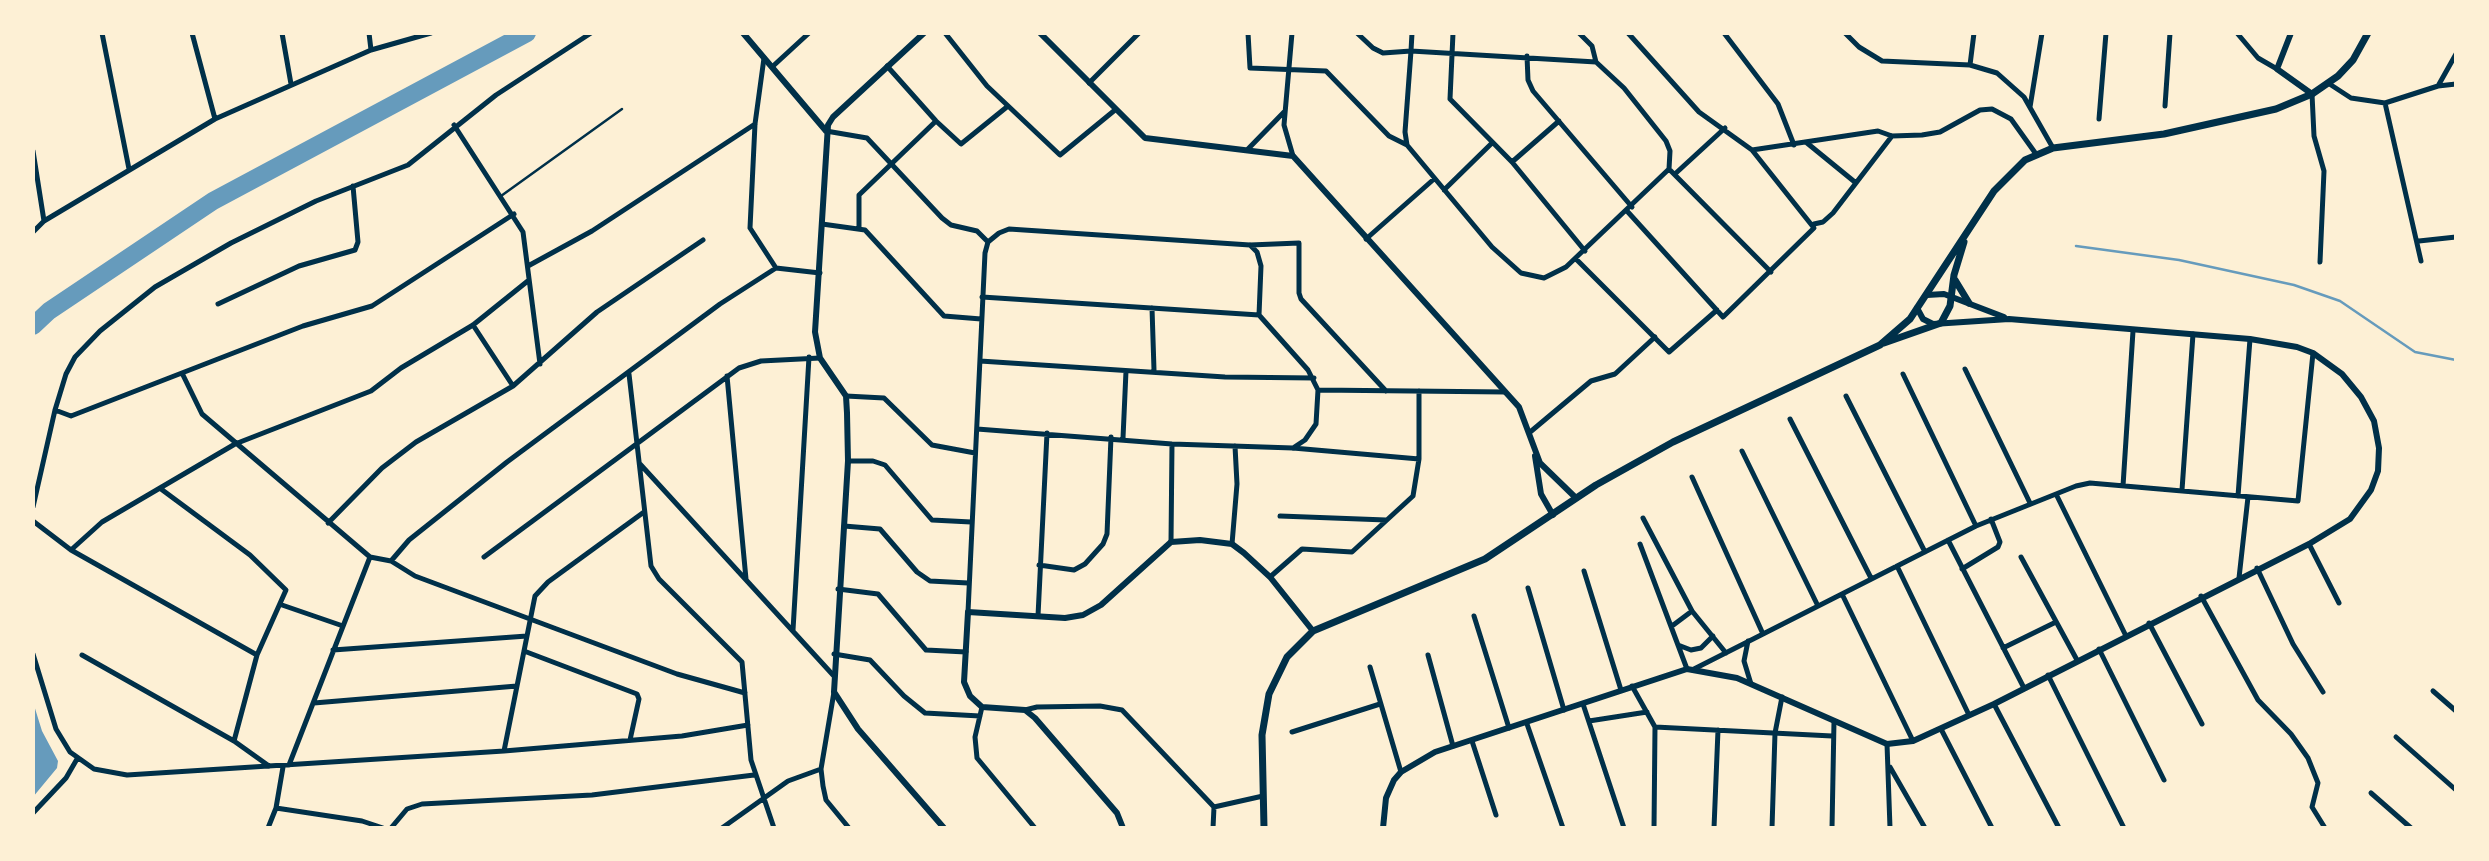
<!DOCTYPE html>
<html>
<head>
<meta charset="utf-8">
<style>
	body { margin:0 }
	#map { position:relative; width:2489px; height:861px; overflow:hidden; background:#fdf0d5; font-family:Barlow,sans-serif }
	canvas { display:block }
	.frame { position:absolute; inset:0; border:35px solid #fdf0d5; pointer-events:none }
</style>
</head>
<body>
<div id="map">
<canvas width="2489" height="861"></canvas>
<div class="frame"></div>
</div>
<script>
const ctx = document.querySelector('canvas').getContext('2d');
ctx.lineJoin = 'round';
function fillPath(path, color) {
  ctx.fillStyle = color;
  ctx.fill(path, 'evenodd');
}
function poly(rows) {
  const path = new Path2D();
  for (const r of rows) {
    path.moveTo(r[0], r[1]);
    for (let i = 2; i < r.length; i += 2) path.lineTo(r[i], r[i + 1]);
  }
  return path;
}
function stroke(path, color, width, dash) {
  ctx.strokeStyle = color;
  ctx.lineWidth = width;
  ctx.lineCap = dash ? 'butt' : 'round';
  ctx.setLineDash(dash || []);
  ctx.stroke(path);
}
fillPath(poly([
	[33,702,42,731,58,761,57,768,33,797]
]), '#669bbc');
stroke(poly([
	[2076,246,2179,260,2294,285,2340,301,2415,352,2456,360]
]), '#669bbc', 2.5);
stroke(poly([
	[33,326,49,311,213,201,527,33]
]), '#669bbc', 18);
stroke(poly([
	[501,196,622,109]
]), '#003049', 2.5);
stroke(poly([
	[102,33,129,169],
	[192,33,215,119],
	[282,33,291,84],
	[369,33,371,50],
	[945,33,987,86,1060,155,1115,110],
	[1248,33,1250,68,1326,71,1389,136,1407,145],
	[1292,33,1284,125,1293,156],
	[1357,33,1373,48,1383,53,1411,51,1596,62,1624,88,1666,141,1670,151,1669,169,1566,267,1544,278,1521,273,1492,247,1407,145,1405,132,1411,51,1412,33],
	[1453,33,1450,99,1512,162,1585,251],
	[1579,33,1592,46,1596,62],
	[1724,33,1778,104,1794,145],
	[1845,33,1859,47,1882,61,1970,65,1997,73,2024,97,2053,148],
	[2237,33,2258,58,2277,69],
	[1527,56,1528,80,1533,91,1632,207],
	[764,58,755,124,750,228,776,268,820,273],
	[1970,65,1974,33],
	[887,66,936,121,961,144,1008,106],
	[772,67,809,33],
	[1089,83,1139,33],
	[2328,83,2351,98,2385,103,2438,86,2456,54],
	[2438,86,2456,84],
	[2312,94,2314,136,2324,171,2320,262],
	[2385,103,2421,261],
	[2165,106,2170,33],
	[2030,107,2042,33],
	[2099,119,2106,33],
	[454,125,523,232,540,364],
	[826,131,867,138,942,218,951,225,977,231,988,242],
	[1807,143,1856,183],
	[1248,149,1285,111],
	[1752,150,1878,131,1892,136,1922,135,1940,132,1980,110,1992,109,2011,119,2036,154],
	[33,151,44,221],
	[1512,162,1559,121],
	[1669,169,1771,272],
	[1676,173,1725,128],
	[1444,190,1492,143],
	[1627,211,1723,317,1814,228,1752,150,1699,112,1628,33],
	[822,224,865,230,944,316,981,319],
	[1814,224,1823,222,1833,213,1892,136],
	[859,228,859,195,936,121],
	[33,232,44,221,215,119,371,50,431,33],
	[1366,239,1434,179],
	[2419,241,2456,237],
	[1250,245,1257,252,1261,266,1259,315,1308,370,1318,390,1316,424,1305,440,1293,448],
	[1576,259,1669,352,1717,310],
	[528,266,592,231,755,124],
	[982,297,1259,315],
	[218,304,299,266,355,250,358,242,353,186],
	[1152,308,1154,370],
	[473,325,513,386],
	[980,361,1225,377,1314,378],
	[1965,369,2030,503],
	[182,373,202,414,370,557,391,561,415,576,677,674,745,693],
	[629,374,651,566,659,579,742,662,751,760,774,828],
	[1903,374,1976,526],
	[727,376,746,579],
	[1318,390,1505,392],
	[846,396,884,398,932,445,975,453],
	[1846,396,1925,552],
	[55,410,71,416,303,326,372,306,514,214],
	[1790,419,1871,578],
	[977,429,1172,444,1293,448,1419,459],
	[1529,433,1591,381,1615,374,1655,337],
	[1123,438,1126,371],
	[1742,451,1817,604],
	[848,461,873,461,885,465,932,520,971,522],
	[640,464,833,675],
	[1692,477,1763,634],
	[2123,486,2133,331],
	[161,489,250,555,286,590,257,655,234,741],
	[2182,490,2193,334],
	[2056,494,2126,636],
	[2238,496,2250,339],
	[33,507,55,410,66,374,75,357,100,331,155,287,231,243,316,201,408,165,496,95,591,33],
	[1280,516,1386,520],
	[1643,518,1692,611],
	[33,521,71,550,257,655],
	[328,523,382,468,416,442,513,386,597,312,703,240],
	[844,526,880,529,917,572,930,581,968,583],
	[1948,540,2024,688],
	[1171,542,1172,444],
	[1232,544,1237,484,1235,446],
	[1640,544,1687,669],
	[2309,544,2339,603],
	[71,550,102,522,235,444,371,391,401,368,473,325,529,280],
	[484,557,739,368,761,361,820,358],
	[2021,557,2077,660],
	[391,561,409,540,507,462,720,304,776,268],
	[1039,565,1074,570,1085,564,1103,544,1107,534,1111,437],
	[1897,566,1969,715],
	[2257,568,2293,644,2323,692],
	[1962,569,1998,547,2000,542,1991,519],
	[1584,571,1621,690],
	[1270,577,1302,549,1352,552,1413,496,1419,459,1419,391],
	[2239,578,2248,497],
	[1528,588,1564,710],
	[838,589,878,594,926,650,966,652],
	[1842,594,1913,741],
	[2201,596,2258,700,2291,734,2308,758,2318,783,2312,807,2325,828],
	[282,605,343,626],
	[968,612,985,253,988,242,999,233,1009,229,1250,245,1299,243,1299,293,1301,299,1386,391],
	[1038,616,1047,433],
	[1474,616,1509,728],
	[2149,623,2202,724],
	[1672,626,1692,611,1726,653],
	[793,630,809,357],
	[1748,641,1744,661,1751,684],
	[1678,645,1691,650,1701,648,1713,636],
	[2003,648,2056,622],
	[2099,649,2164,780],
	[333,650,527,636],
	[524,651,637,694,639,699,630,740],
	[33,654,56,729,70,752,94,769,127,775,504,751,682,736,748,725],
	[834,654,870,660,904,696,925,713,980,716],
	[82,655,234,741,269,766],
	[1428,655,1453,746],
	[1370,667,1401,772],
	[1694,669,1976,526,2076,486,2090,483,2298,501,2313,353],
	[2048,675,2124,828],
	[1632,686,1655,727,1654,828],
	[2433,691,2456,711],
	[834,692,821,769,823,786,826,800,849,828],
	[314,703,517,686],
	[1583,704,1624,828],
	[1994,704,2059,828],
	[982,707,975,737,977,758,1035,828],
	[1025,710,1037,707,1100,706,1122,710,1214,807,1213,828],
	[1589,721,1647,712],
	[1527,724,1563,828],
	[1655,727,1832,736],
	[1941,729,1992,828],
	[1292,732,1380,704],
	[2396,737,2456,790],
	[1472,741,1496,815],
	[1887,744,1890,828],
	[504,751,535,596,548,582,644,512],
	[289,765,370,557],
	[1890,767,1925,828],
	[2371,793,2411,828],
	[1214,807,1263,796],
	[276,808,362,821,383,828],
	[33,813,66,778,77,759],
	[268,828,276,808,283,767],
	[391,828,407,809,422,804,592,795,754,775],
	[722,828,788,781,821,769],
	[1714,828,1718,730],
	[1772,828,1775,733,1782,697],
	[1832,828,1834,721]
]), '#003049', 5);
stroke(poly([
	[743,33,826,131],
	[924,33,833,117,828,125,815,332,820,358,846,396,847,413,848,461,834,692,858,729,944,828],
	[1040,33,1145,138,1293,156,1519,407,1540,463,1576,498],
	[2291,33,2277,69,2312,94],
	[1927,295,1944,294,2004,317],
	[1535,456,1541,494,1553,515],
	[1123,828,1117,813,1035,718,1025,710,982,707,970,696,964,682,968,612,1065,618,1083,615,1101,605,1171,542,1200,540,1232,544,1244,553,1270,577,1313,631],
	[1383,828,1386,798,1394,780,1401,772,1435,752,1687,669,1737,678,1887,744,1913,741,1994,704,2309,544,2350,519,2371,490,2378,471,2379,448,2374,421,2361,397,2342,374,2313,353,2297,347,2250,339,2009,319,1933,324,1923,319,1917,308]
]), '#003049', 6);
stroke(poly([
	[1955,280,1969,303],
	[1884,343,1941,323,1950,306,1954,275,1964,242],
	[1264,828,1262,735,1269,694,1287,657,1313,631,1485,559,1596,485,1673,442,1880,345,1910,319,1994,191,2025,160,2053,148,2164,134,2276,109,2312,94,2338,76,2353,60,2368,33]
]), '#003049', 7);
</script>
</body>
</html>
